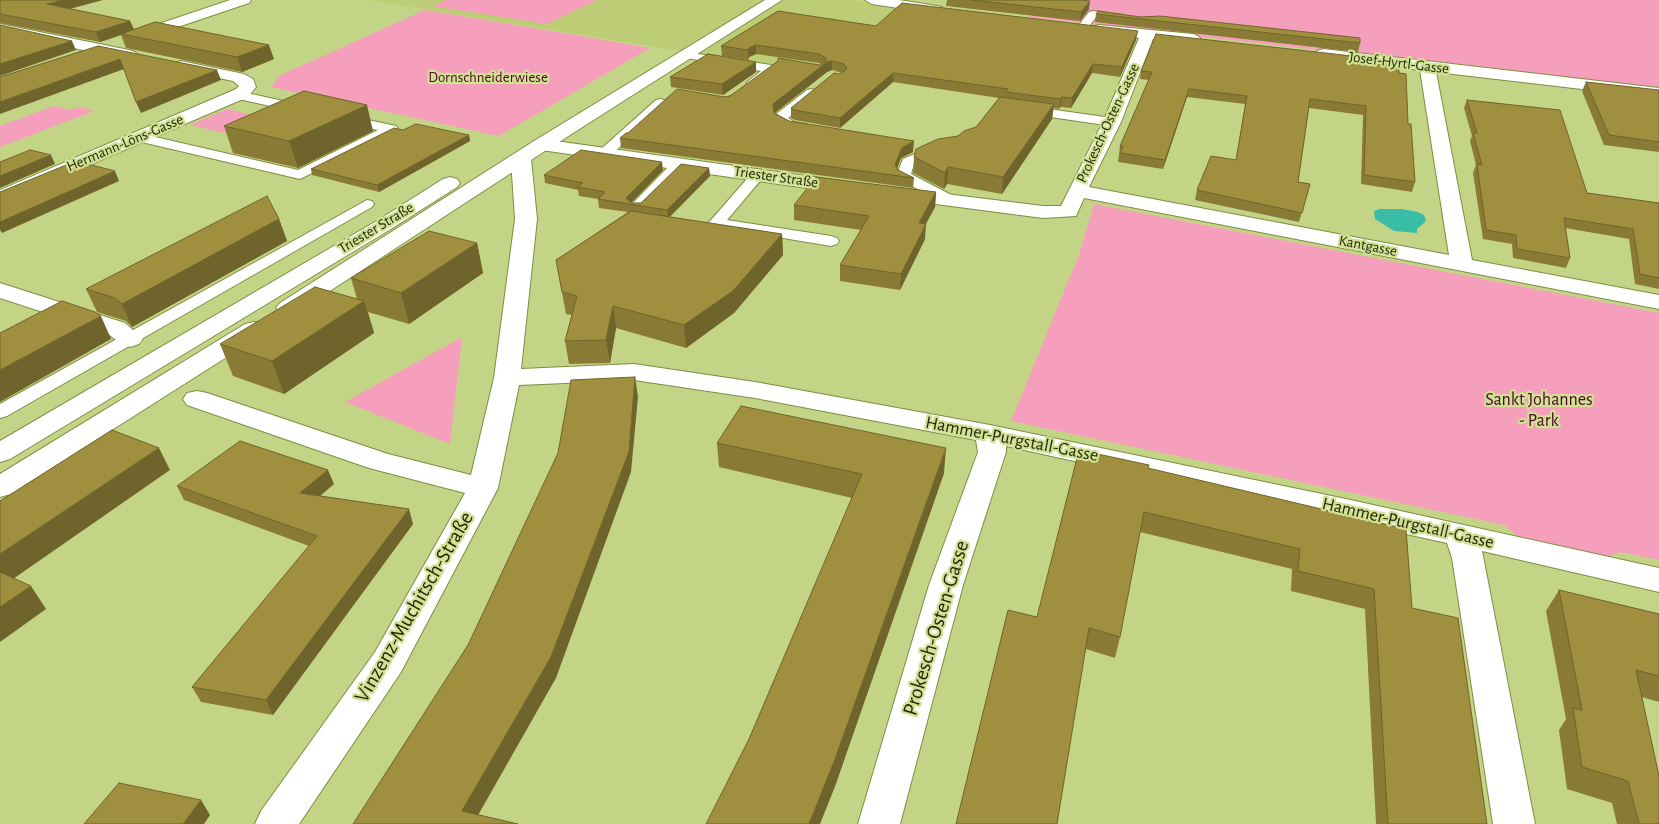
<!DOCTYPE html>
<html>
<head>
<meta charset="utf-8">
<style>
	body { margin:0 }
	canvas { display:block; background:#c4d486 }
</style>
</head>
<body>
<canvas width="1659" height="824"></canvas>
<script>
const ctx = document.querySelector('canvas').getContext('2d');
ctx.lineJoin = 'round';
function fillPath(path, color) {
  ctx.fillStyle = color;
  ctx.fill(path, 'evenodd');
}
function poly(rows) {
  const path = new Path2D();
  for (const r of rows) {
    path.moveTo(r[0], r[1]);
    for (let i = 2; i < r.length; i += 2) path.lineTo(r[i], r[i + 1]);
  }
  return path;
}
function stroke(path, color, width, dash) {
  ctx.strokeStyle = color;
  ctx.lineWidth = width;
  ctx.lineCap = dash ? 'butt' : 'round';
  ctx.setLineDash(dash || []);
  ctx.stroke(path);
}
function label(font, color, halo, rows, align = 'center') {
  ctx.font = font + ' "Alegreya Sans",sans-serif';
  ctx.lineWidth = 4.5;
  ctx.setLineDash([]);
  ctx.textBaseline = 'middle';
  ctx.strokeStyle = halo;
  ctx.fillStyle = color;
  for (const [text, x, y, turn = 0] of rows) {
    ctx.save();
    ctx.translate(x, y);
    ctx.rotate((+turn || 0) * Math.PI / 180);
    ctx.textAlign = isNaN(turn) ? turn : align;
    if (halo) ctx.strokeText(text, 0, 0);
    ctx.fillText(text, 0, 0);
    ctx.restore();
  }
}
fillPath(poly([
	[368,0,853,0,940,15,846,45,810,72]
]), '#bccd76');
fillPath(poly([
	[446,0,597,0,547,24,432,6],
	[1045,0,1659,0,1659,89,1029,17],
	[425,10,564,33,650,48,499,136,271,87,281,75],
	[54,106,70,110,78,107,94,111,0,147,0,126],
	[227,109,290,124,254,140,190,125],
	[1094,204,1659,313,1659,560,1620,552,1606,557,1519,537,1504,525,1011,421,1079,255],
	[462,337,450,444,345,402]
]), '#f69fbc');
fillPath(poly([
	[1380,209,1402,209,1418,212,1424,215,1426,221,1417,229,1417,233,1394,231,1375,219,1374,211]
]), '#39bda6');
const service = poly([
	[1093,11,1123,15,1128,18,1123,21,1096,17,1087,29,1079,29,1078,27,1079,25,1089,12,1093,11],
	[685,52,771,65,777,69,756,86,752,87,746,83,761,71,681,57,679,55,685,52],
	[811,89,815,90,817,93,815,96,788,118,794,122,807,124,809,127,807,130,802,131,785,128,775,121,774,118,775,115,807,90,811,89],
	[238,91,306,106,308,109,302,113,234,98,232,95,234,92,238,91],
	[660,99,664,100,666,103,664,106,610,156,600,156,598,153,600,150,656,100,660,99],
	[1027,106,1112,118,1118,122,1112,126,1023,113,1021,110,1027,106],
	[345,115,396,126,398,129,396,132,300,179,133,140,131,137,138,133,298,170,378,130,340,122,339,119,345,115],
	[938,144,945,148,943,151,914,164,911,174,957,198,959,201,957,204,947,204,898,179,896,176,903,159,938,144],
	[679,160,684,161,686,164,684,167,642,210,632,210,629,207,632,204,674,161,679,160],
	[758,171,763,172,765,175,727,220,831,236,837,238,839,241,837,244,831,246,711,226,708,223,711,220,753,172,758,171],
	[367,200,372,201,374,204,372,207,7,416,0,418,0,404,367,200]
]);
const minor = poly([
	[230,0,251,0,249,3,139,40,134,41,129,40,127,37,129,34,230,0],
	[865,0,899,0,937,6,942,7,944,10,942,13,937,14,872,4,865,0],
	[0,24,129,50,135,52,137,55,135,58,129,60,0,32,0,24],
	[1099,25,1193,34,1198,36,1201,39,1198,42,1193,44,1153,39,1121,122,1089,187,1449,255,1420,70,1323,59,1317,57,1315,54,1317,51,1323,49,1659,88,1659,98,1436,72,1472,260,1659,295,1659,309,1084,198,1076,216,1043,218,890,198,887,194,890,190,897,188,1043,206,1061,206,1103,122,1139,38,1094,32,1092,29,1094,26,1099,25],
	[181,61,244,74,253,79,256,87,248,97,0,203,0,190,236,89,239,86,233,81,175,69,173,66,175,63,181,61],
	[541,139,849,182,856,184,859,188,856,192,849,194,534,149,532,145,534,141,541,139],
	[521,153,528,155,531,159,537,219,521,369,634,364,755,382,990,425,1346,499,1659,568,1659,592,1482,551,1535,824,1493,824,1452,558,1447,543,1006,446,1006,452,963,585,900,824,858,824,929,585,978,452,976,440,755,398,634,380,519,385,498,488,401,672,299,824,255,824,261,811,375,652,465,493,369,468,187,405,183,399,187,393,197,391,207,393,388,454,471,475,494,378,515,219,511,159,514,155,521,153],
	[0,283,125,323,143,339,139,344,130,347,121,344,107,333,0,298,0,283]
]);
const primary = poly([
	[765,0,782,0,548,149,296,313,288,315,280,313,276,308,280,303,534,141,765,0],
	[450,177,457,179,460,183,457,187,394,227,10,459,0,462,0,441,380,219,443,179,450,177],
	[254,322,263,324,266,329,263,334,11,494,0,497,0,474,245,324,254,322]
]);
stroke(service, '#7f8d41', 2);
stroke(minor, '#7f8d41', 2);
stroke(primary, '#7f8d41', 2);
fillPath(service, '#fff');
fillPath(minor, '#fff');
fillPath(primary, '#fff');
fillPath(poly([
	[0,0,70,9,130,21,134,29,274,59,242,72,126,48,121,35,100,42,0,23],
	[947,0,1080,0,1089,9,1080,21,946,6],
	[1096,14,1141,17,1360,43,1358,52,1095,22],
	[876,26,1136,40,1120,77,1092,73,1071,108,1060,107,1059,109,1053,108,1052,119,1002,194,947,184,944,189,913,173,914,157,976,127,999,98,893,82,840,128,795,120,791,118,791,108,842,73,832,70,827,72,775,113,789,121,913,152,901,158,897,169,898,170,914,178,913,188,621,148,620,138,628,133,725,97,821,64,819,63,756,54,749,57,748,60,722,56,721,46],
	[1361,60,1399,73,1408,124,1415,182,1412,192,1361,184,1363,115,1309,108,1298,182,1310,184,1299,222,1195,200,1197,190,1236,160,1245,104,1187,97,1163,169,1118,162,1120,146,1149,80,1140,79,1141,71],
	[756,72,723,95,671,87,670,77],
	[1586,82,1659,90,1659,152,1604,145,1582,91],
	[1467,100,1587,193,1659,203,1659,289,1635,284,1629,239,1565,228,1570,258,1566,268,1513,258,1512,244,1483,239,1473,173,1476,165,1470,141,1472,136,1464,108],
	[224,126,373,131,298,168,233,153],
	[403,130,469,135,470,141,379,192,312,175,311,169],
	[709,168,710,176,670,217,782,234,783,255,734,313,686,348,616,328,610,363,569,364,565,341,572,315,566,314,556,260,628,212,599,208,598,199,579,196,578,190,545,183,544,175,663,170,631,203,641,203],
	[936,192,935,207,925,224,925,239,900,290,840,281,840,265,861,230,794,220,794,205],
	[279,219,287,241,132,327,126,321,97,312,86,289],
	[477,243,483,273,409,324,368,312,374,333,284,394,233,376,220,344,357,299,351,278],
	[717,443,944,473,834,789,749,739,852,498,719,467],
	[1148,468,1412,608,1487,824,1376,824,1365,609,1291,591,1292,569,1140,532,1120,637,1115,658,1086,649,1037,617],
	[334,484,320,496,413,524,273,715,201,702,192,687,309,546,184,500,177,486],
	[1559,590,1659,614,1659,702,1642,697,1659,824,1617,824,1612,803,1567,789,1559,730,1566,719,1546,611]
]), '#897b35');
fillPath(poly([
	[65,0,103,0,51,14,47,4],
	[1090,1,1089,9,1080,21,1081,12],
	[130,21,134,30,121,34,121,35,100,42,96,32],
	[1138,31,1136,40,1120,77,1122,67],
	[72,41,76,50,0,76,0,64],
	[269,45,274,59,242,72,237,57],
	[756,45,756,54,749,57,748,60,748,50,749,48],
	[120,59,124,69,0,114,0,102],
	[832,61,832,70,827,72,773,114,773,104,827,62],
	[756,62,756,72,723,95,722,84],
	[1093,64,1092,73,1071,108,1072,98],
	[217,70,221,80,141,113,136,102],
	[893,73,893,82,840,128,840,118],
	[1189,89,1187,97,1163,169,1165,160],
	[1062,97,1060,107,1059,109,1060,99],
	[1054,104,1052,119,1002,194,1003,177],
	[367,105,373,131,298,168,289,141],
	[469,135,470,141,379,192,377,185],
	[914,141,913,152,901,158,894,175,895,165,902,148],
	[51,155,55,164,0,188,0,176],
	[662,162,663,170,630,204,626,198],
	[948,167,947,184,944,189,945,173],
	[709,168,710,176,668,218,667,210],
	[115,171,119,181,2,233,0,230,0,222],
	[936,192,935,207,918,239,919,223],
	[279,219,287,241,132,327,122,304],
	[926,224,925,239,900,290,901,274],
	[782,234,783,255,734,313,686,348,684,325],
	[477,243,483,273,409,324,401,293],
	[364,301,374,333,284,394,272,361],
	[613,306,616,328,610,363,606,340],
	[101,316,111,339,0,402,0,370],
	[635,377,638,397,631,472,556,678,473,824,462,811],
	[159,448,170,470,0,588,0,554],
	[946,448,944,473,834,789,820,824,809,824],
	[328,470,334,484,305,508,300,493],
	[409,509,413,524,273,715,266,700],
	[31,586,46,609,0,642,0,607],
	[201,800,210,815,204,824,183,824]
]), '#6f642b');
const building = poly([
	[0,0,65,0,47,4,130,21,96,32,0,14,0,0],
	[971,0,1080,0,1090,1,1081,12,971,0],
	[902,3,1138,31,1122,67,1093,64,1072,98,1062,97,1060,99,1006,92,1008,89,893,73,840,118,794,110,791,108,834,73,840,74,847,69,844,64,832,61,827,62,773,104,774,113,789,121,914,141,902,148,895,165,898,170,914,178,620,138,626,133,628,133,677,89,725,97,730,96,778,61,778,58,819,65,826,61,826,58,819,54,756,45,749,48,748,50,721,46,778,11,876,26,902,3],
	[1098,11,1141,17,1160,16,1360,38,1360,43,1096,14,1098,11],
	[155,22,269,45,237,57,121,34,155,22],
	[0,25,72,41,0,64,0,25],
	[1156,34,1361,57,1361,60,1399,65,1399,73,1406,74,1408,124,1411,124,1415,182,1364,175,1366,106,1310,99,1298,182,1310,184,1302,213,1197,190,1211,156,1236,160,1247,96,1189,89,1165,160,1120,153,1123,146,1120,146,1152,72,1141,71,1156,34],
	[98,46,217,70,136,102,120,59,0,102,0,77,98,46],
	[708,54,756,62,722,84,670,77,708,54],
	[1586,82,1659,90,1659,142,1609,135,1586,82],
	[304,91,367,105,289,141,224,126,304,91],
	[1000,97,1054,104,1003,177,948,167,945,173,914,157,916,149,938,139,958,136,964,131,976,127,1000,97],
	[1467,100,1560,110,1587,193,1659,203,1659,278,1640,274,1633,229,1564,218,1570,258,1517,249,1516,235,1486,230,1477,164,1482,165,1473,133,1477,133,1467,100],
	[416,124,469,135,377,185,311,169,394,128,403,130,416,124],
	[30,150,51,155,0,176,0,162,30,150],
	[581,150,662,162,626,198,631,203,641,203,681,164,709,168,667,210,598,199,605,192,577,187,583,183,544,175,581,150],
	[76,161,115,171,0,222,0,192,76,161],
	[816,177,936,192,919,223,926,224,901,274,840,265,869,216,794,205,816,177],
	[267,196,279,219,122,304,115,298,86,289,267,196],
	[631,211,782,234,733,291,684,325,613,306,606,340,565,341,577,296,562,292,556,260,631,211],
	[429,231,477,243,401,293,351,278,429,231],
	[315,287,364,301,272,361,220,344,315,287],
	[62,301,95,312,101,316,0,370,0,333,62,301],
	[635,377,629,452,551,657,462,811,518,824,353,824,468,645,558,453,571,380,635,377],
	[741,406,946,448,834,762,809,824,706,824,749,739,862,474,717,443,741,406],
	[112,430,159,448,0,554,0,501,112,430],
	[240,441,328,470,300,493,409,509,266,700,192,687,317,536,177,486,240,441],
	[1079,450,1149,465,1148,468,1406,529,1412,608,1458,618,1487,824,1388,824,1374,589,1298,571,1300,549,1144,512,1120,637,1089,628,1057,824,956,824,1008,610,1037,617,1079,450],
	[0,572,31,586,0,607,0,572],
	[1559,590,1659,614,1659,676,1636,670,1659,776,1659,824,1639,824,1628,781,1582,767,1573,708,1582,710,1559,590],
	[119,783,201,800,183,824,84,824,119,783]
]);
fillPath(building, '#9f8f3e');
stroke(building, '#6f642b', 1);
label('15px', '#1e2404', '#d1e193', [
	["Josef-Hyrtl-Gasse",1399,63,7],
	["Prokesch-Osten-Gasse",1108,123,-65],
	["Hermann-Löns-Gasse",125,143,-23],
	["Triester Straße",776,177,8],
	["Triester Straße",376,228,-31],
	["Kantgasse",1368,246,11]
]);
label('15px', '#4f0629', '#d1e193', [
	["Dornschneiderwiese",488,77]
]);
label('18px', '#4f0629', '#d1e193', [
	["Sankt Johannes",1539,400],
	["- Park",1539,421]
]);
label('18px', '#1e2404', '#d1e193', [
	["Hammer-Purgstall-Gasse",1012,439,11],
	["Hammer-Purgstall-Gasse",1408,523,13]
]);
label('21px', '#1e2404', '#d1e193', [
	["Vinzenz-Muchitsch-Straße",414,607,-60],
	["Prokesch-Osten-Gasse",936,628,-73]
]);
</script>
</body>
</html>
